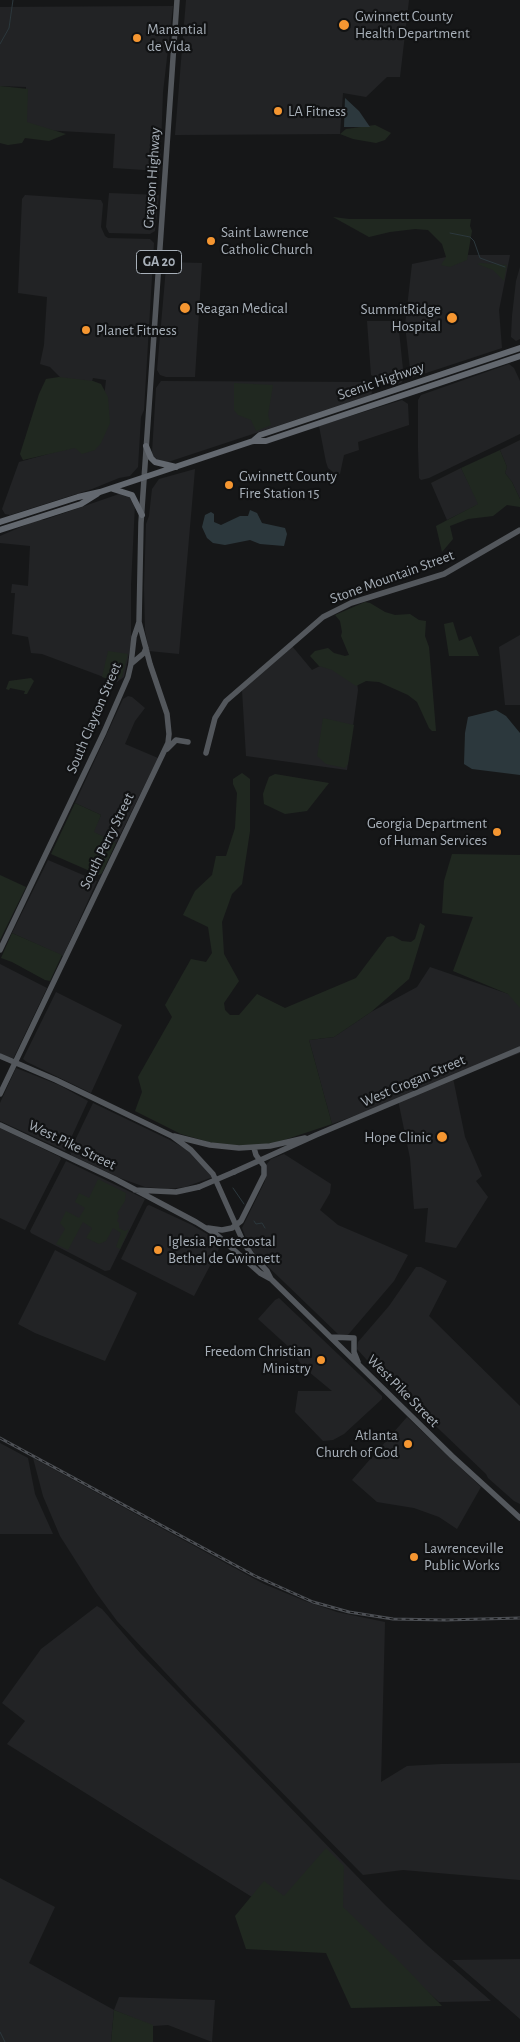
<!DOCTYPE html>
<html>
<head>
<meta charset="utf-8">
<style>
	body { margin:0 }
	canvas { display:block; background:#161718 }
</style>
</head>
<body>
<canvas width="520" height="2042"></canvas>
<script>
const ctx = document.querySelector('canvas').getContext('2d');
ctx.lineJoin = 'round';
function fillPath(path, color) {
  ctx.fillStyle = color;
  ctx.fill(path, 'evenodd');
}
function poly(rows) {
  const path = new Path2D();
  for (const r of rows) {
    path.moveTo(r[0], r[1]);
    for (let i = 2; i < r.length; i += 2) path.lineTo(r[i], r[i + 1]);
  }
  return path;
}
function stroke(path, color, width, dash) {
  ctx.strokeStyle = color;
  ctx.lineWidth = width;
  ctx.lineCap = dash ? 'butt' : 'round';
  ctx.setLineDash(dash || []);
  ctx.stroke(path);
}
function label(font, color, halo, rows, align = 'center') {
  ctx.font = font + ' "Alegreya Sans",sans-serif';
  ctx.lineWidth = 4.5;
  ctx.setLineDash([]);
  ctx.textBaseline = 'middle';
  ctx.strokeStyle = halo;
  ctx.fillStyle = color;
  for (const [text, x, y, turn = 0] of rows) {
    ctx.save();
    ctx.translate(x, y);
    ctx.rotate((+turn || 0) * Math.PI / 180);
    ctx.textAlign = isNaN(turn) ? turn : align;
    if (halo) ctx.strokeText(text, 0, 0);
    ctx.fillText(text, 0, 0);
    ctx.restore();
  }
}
fillPath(poly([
	[186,0,409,0,400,77,387,77,366,97,343,93,340,134,175,135],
	[173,6,163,92,160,171,113,168,115,134,24,129,26,87,0,86,0,7],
	[109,193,159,195,155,231,150,234,109,233,106,227],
	[25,195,101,200,103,204,101,227,105,236,108,238,150,239,154,243,144,410,141,417,138,467,130,476,119,478,92,489,10,515,5,514,2,509,19,462,99,440,106,380,93,378,91,385,65,382,50,367,40,364,44,345,47,297,18,293,22,199],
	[456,255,510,255,499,310,502,348,411,378,405,325,412,264],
	[164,262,202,263,195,377,166,377,160,375,157,370,166,268],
	[520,267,520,339,516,341,511,337,512,316,516,281],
	[367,321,398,321,404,379,401,383,395,385,371,375],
	[509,364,514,368,520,381,520,434,429,478,421,480,419,478,418,448,418,400,421,395],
	[161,381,361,382,369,384,373,389,371,395,168,462,154,459,152,453,156,388],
	[402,400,408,404,409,425,358,442,359,450,344,455,340,474,332,474,333,472,328,468,326,462,319,426],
	[520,440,520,499,512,482,505,473,507,467,500,450],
	[461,468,479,504,447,520,431,483],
	[195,469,179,654,149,651,145,630,144,587,146,524,149,516,152,489,159,479],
	[122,493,126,493,135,504,131,585,131,644,124,677,117,682,42,654,31,653,28,637,12,634,15,593,11,593,12,584,28,586,30,546,0,543,0,536,37,520,44,520],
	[520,635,520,705,505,705,499,647],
	[292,646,312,670,334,659,356,674,358,690,347,770,246,756,242,690],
	[128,696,132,697,145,708,135,721,125,744,158,758,116,843,93,832,101,815,75,803,123,699],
	[48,860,97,881,63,956,12,933],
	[0,964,47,988,13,1059,0,1053],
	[430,967,520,998,520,1053,453,1078,465,1137,482,1176,476,1181,488,1197,456,1248,425,1242,428,1208,414,1209,410,1158,398,1100,332,1124,309,1040,334,1037,371,1012,417,987],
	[56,992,122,1025,91,1093,27,1062,23,1059],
	[16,1068,59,1085,88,1101,65,1151,0,1121,0,1103],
	[93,1103,170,1140,191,1152,213,1177,185,1187,168,1189,145,1187,120,1178,71,1155,70,1151],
	[0,1128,60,1157,61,1159,25,1230,0,1218],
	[284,1154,331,1184,330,1193,320,1210,338,1225,408,1255,394,1281,347,1336,340,1336,257,1256,249,1246,242,1228,265,1181,266,1165,271,1159],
	[66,1161,145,1199,110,1270,105,1271,31,1233,30,1231],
	[149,1205,192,1225,222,1243,194,1296,121,1259,147,1206],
	[55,1250,137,1293,105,1361,35,1333,18,1324],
	[416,1267,421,1267,447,1281,429,1316,520,1406,520,1504,514,1501,488,1478,486,1474,420,1411,413,1406,375,1369,357,1349,358,1342,389,1306],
	[279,1298,382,1396,382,1399,344,1434,333,1440,323,1441,295,1412,298,1391,332,1391,303,1367,291,1349,258,1319,275,1300],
	[407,1417,481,1487,457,1529,439,1517,414,1508,377,1502,352,1480],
	[0,1443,28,1458,35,1494,53,1534,0,1534],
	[33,1458,264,1584,305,1601,337,1612,385,1622,381,1782,407,1766,442,1764,520,1763,520,1880,403,1870,363,1875,193,1702,117,1621,95,1591,60,1536,43,1496],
	[97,1606,102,1609,141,1654,385,1905,428,1946,491,2001,439,2002,303,1878,276,1912,7,1744,25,1721,2,1703,41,1649],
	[0,1878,55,1907,29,1963,114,2010,119,1997,215,2000,212,2042,168,2025,153,2026,114,2010,111,2042,0,2042],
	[520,1959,520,2019,452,1960]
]), '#222325');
fillPath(poly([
	[0,86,28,89,27,122,66,134,49,141,25,138,22,143,8,145,0,143],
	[375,125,391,133,385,140,376,143,353,139,340,134,346,129],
	[333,217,349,219,471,219,470,226,472,231,467,260,450,267,441,265,446,257,442,244,428,230,415,229,390,232,369,237],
	[481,263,507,265,504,281,493,270,477,264],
	[59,377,93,381,101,384,108,397,110,423,101,443,95,450,82,454,75,448,23,460,20,454,39,394,46,379],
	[234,383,273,385,268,415,271,425,256,431,251,420,238,415,234,410],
	[500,450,507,467,505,473,512,482,520,499,520,507,507,505,493,516,468,519,450,526,453,539,442,552,436,526,478,504,461,468],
	[365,602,370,603,385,612,395,615,410,614,419,620,426,621,425,636,429,647,436,731,432,731,429,728,417,702,408,695,379,682,366,681,356,686,332,670,319,666,310,656,315,651,328,648,334,653,345,656,349,655,341,636,342,632,340,621,335,615],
	[453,622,459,641,471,636,479,656,449,656,444,624],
	[108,651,128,654,122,677,118,678,114,681,102,677],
	[31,678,34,681,27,694,24,694,25,691,10,688,9,690,6,689,9,681],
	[323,718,354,725,348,764,345,768,326,764,317,756],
	[242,773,250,779,250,831,242,884,232,894,222,922,224,954,239,981,224,1003,225,1010,230,1015,239,1015,257,994,285,1008,356,978,387,937,393,936,402,941,411,942,415,939,420,923,425,926,409,979,371,1012,334,1037,309,1040,332,1124,269,1145,244,1146,216,1144,181,1134,135,1111,142,1092,138,1077,172,1017,165,1005,191,959,206,962,212,953,208,927,183,915,195,891,212,875,216,856,226,856,235,828,237,793,233,784,233,779],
	[275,774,329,783,307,811,285,814,264,804,263,794,266,785,269,777],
	[75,803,101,815,94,832,116,843,102,873,99,875,51,854],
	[452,854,520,855,520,1008,508,994,453,971,473,917,442,913,444,881],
	[0,875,26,887,0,940],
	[12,933,62,955,50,981,45,980,12,962,1,958],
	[98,1179,126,1193,125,1201,117,1213,119,1216,117,1221,119,1223,119,1228,125,1231,129,1229,120,1249,116,1247,121,1233,113,1228,106,1241,99,1244,86,1238,92,1228,83,1222,68,1250,56,1244,65,1229,60,1223,66,1211,79,1218,85,1208,75,1202,79,1193,89,1198],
	[326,1848,344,1866,343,1907,395,1957,442,2006,351,2008,326,1953,246,1949,235,1916,264,1881,284,1896],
	[114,2010,153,2025,153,2042,111,2042]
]), '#202820');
fillPath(poly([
	[345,98,359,111,370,127,344,127],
	[250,510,257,513,262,523,285,528,287,534,284,546,260,544,250,540,225,545,213,543,207,538,202,527,205,515,211,512,214,514,214,522,221,525,240,516,248,516],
	[496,710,506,716,520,733,520,775,472,769,464,764,465,733,468,717]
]), '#2c383d');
stroke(poly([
	[0,44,9,28,13,0],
	[450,233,470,237,474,241,480,258,505,267],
	[233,1188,244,1204],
	[254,1221,256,1224,262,1223,265,1228],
	[0,2032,5,2042]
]), '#2c383d', 1);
stroke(poly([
	[131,664,144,653,146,648],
	[167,749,176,740,188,742],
	[206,753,215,718,226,701,323,617,351,603,444,574,520,530],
	[0,950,104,732,128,677,131,664,134,637,139,622,141,523,177,0],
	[0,1056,56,1080,172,1136,191,1150,213,1174,242,1239,251,1254,267,1271,271,1279],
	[0,1094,168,743,169,734,167,714,150,664,139,622],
	[0,1125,115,1179,196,1222,217,1235,260,1273,271,1279,452,1456,520,1518],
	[174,1136,210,1145,239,1148,270,1146,305,1138],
	[234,1172,316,1135,520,1049],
	[135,1190,176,1192,199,1187],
	[208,1228,222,1230,232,1228,241,1221,264,1175,264,1166,256,1155,254,1148],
	[331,1337,354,1338,354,1352,358,1362]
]), '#53575c', 5.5);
stroke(poly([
	[253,441,260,435,520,348],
	[146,446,151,458,155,462,176,467],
	[113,489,132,495,142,515],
	[0,522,78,497,100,492,253,441,266,441,520,356],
	[0,530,81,504,97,494]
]), '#63686f', 6);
const rail = poly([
	[0,1438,255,1576,313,1602,349,1612,393,1619,445,1620,520,1618]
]);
stroke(rail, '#4c4f54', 3);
stroke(rail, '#111213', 1, [4]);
stroke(poly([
	[199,1187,234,1172]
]), '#53575c', 5.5);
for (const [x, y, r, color] of [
	[344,25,6,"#f59631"],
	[137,38,5,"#f59631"],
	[278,111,5,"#f59631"],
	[211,241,5,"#f59631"],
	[185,308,6,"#f59631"],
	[452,318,6,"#f59631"],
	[86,330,5,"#f59631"],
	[229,485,5,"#f59631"],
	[497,832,5,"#f59631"],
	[442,1137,6,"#f59631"],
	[158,1250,5,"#f59631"],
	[321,1360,5,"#f59631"],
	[408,1444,5,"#f59631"],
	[414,1557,5,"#f59631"]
]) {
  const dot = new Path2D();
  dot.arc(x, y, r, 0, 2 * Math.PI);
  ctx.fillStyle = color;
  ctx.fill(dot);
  stroke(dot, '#111213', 2);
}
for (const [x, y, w] of [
	[159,262,45]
]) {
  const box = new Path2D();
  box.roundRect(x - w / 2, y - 11.5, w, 23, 4);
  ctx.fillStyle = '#111213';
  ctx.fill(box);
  stroke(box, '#a8b0b9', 1);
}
label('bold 14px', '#a8b0b9', null, [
	["GA 20",159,262]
]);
label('15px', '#a8b0b9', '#111213', [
	["Gwinnett County",355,16],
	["Health Department",355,33],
	["Manantial",147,29],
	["de Vida",147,46],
	["LA Fitness",288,111],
	["Saint Lawrence",221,232],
	["Catholic Church",221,249],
	["Reagan Medical",196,308],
	["SummitRidge",441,309,"right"],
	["Hospital",441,326,"right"],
	["Planet Fitness",96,330],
	["Gwinnett County",239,476],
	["Fire Station 15",239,493],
	["Georgia Department",487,823,"right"],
	["of Human Services",487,840,"right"],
	["Hope Clinic",431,1137,"right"],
	["Iglesia Pentecostal",168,1241],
	["Bethel de Gwinnett",168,1258],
	["Freedom Christian",311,1351,"right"],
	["Ministry",311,1368,"right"],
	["Atlanta",398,1435,"right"],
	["Church of God",398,1452,"right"],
	["Lawrenceville",424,1548],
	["Public Works",424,1565]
], 'left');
label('15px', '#a8b0b9', '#111213', [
	["Grayson Highway",152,178,-86],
	["Scenic Highway",381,381,-19],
	["Stone Mountain Street",392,577,-20],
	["South Clayton Street",94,718,-67],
	["South Perry Street",107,841,-64],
	["West Crogan Street",413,1081,-23],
	["West Pike Street",72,1145,26],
	["West Pike Street",403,1391,45]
]);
</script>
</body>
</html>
